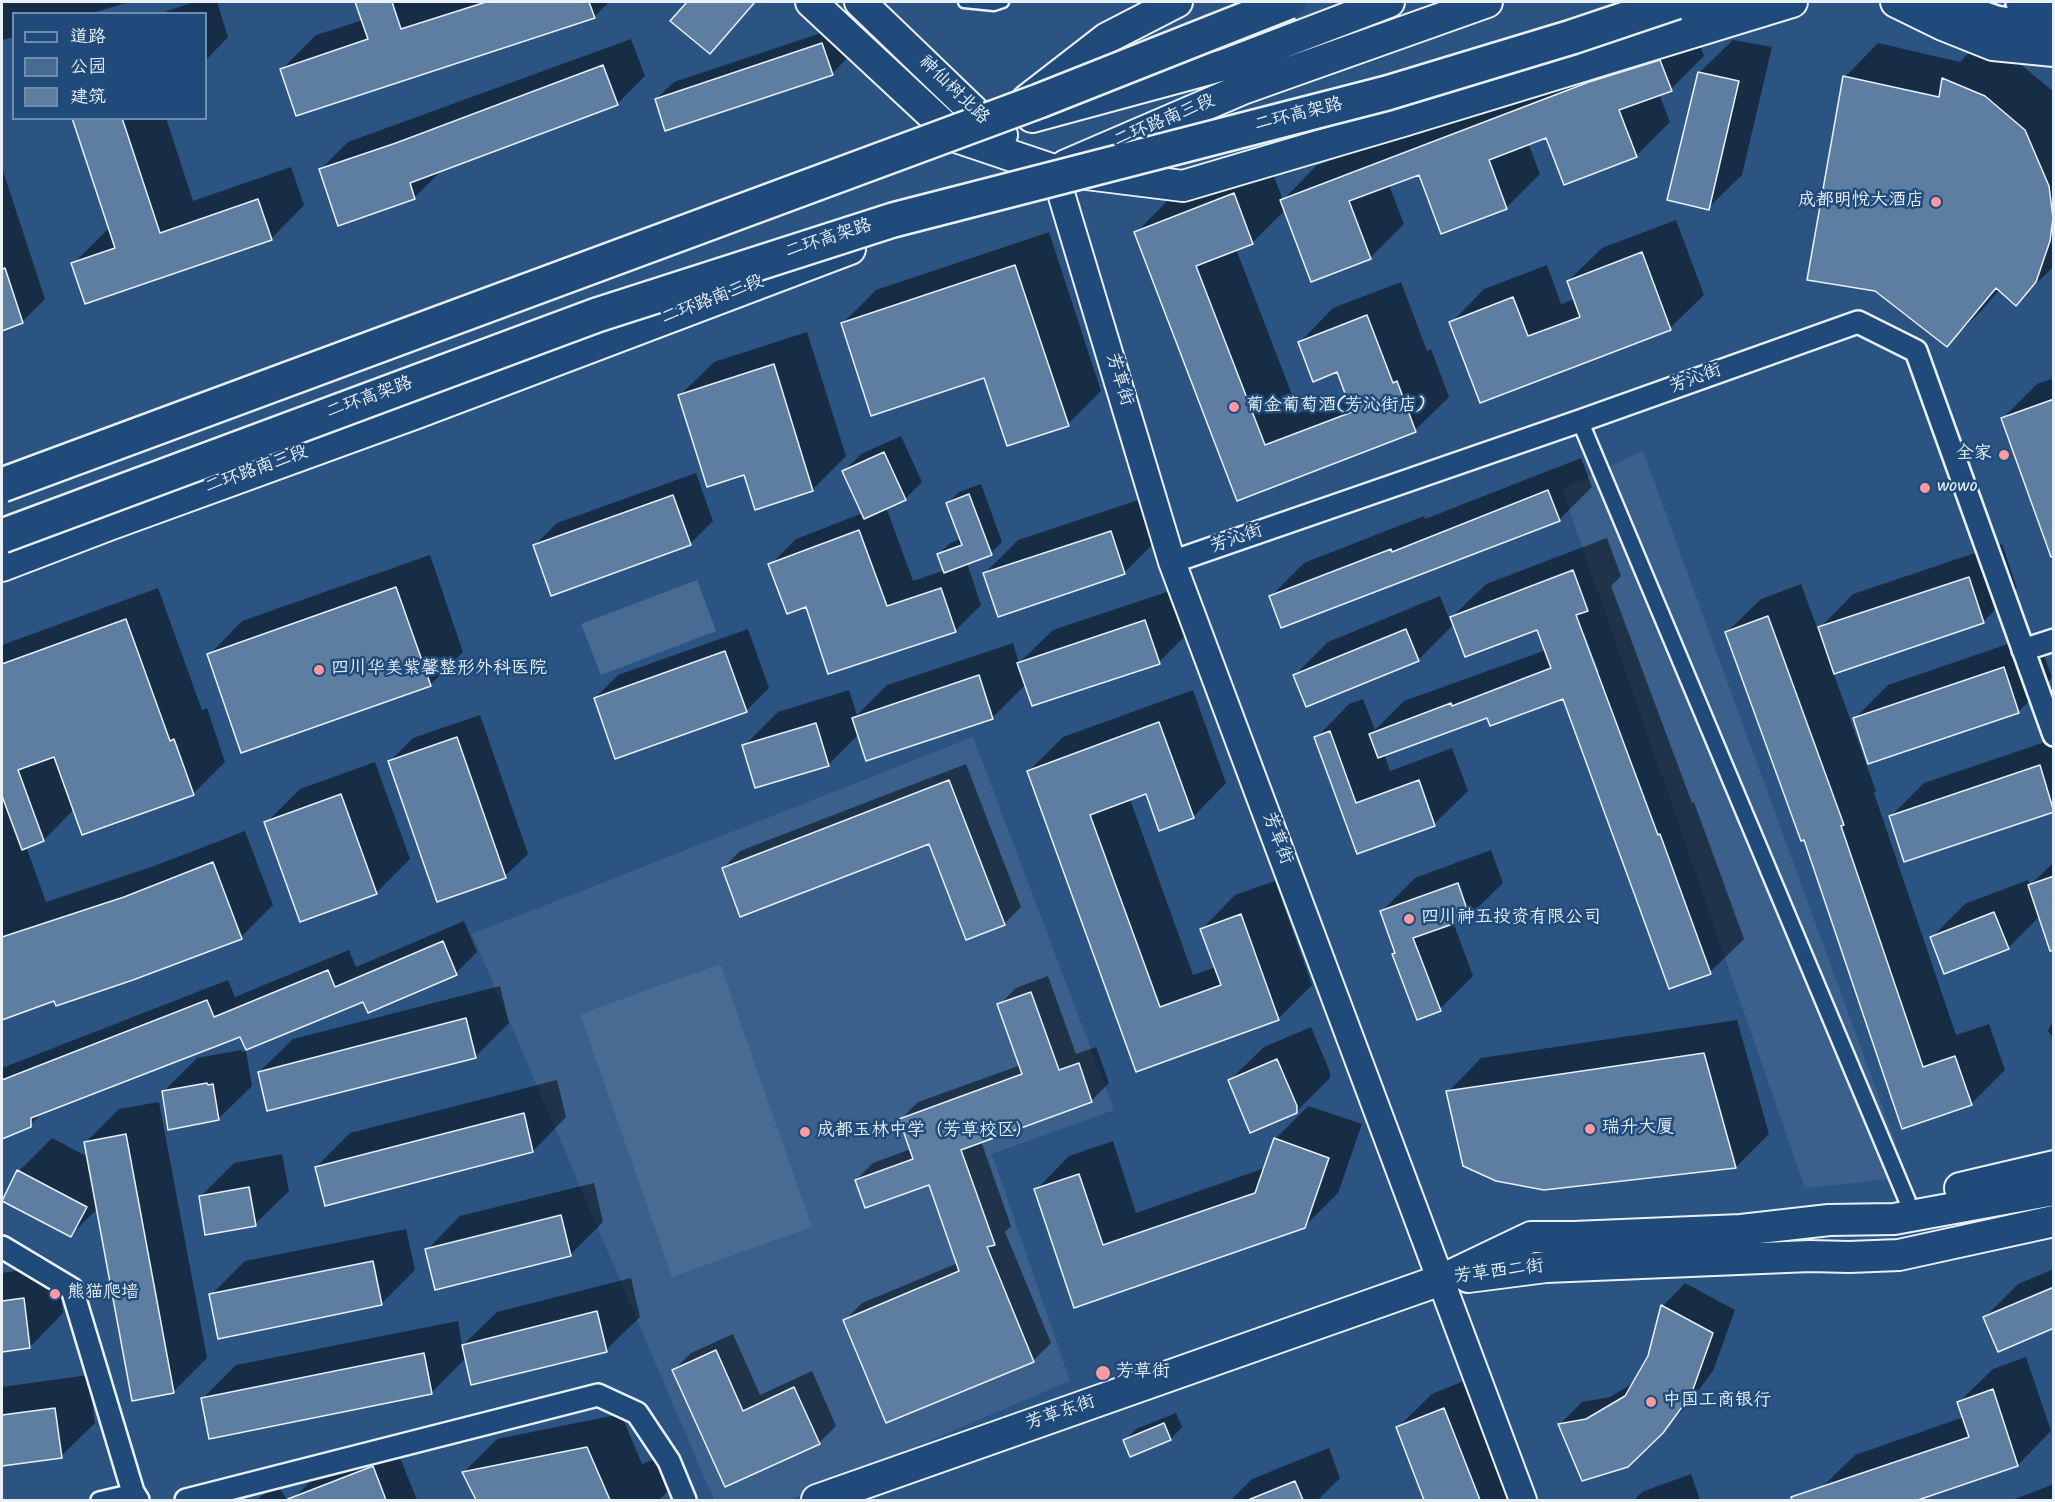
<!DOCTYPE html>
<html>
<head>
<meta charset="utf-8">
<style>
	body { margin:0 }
	#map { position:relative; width:2055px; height:1502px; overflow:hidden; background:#2b5482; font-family:Kalam,"LXGW WenKai TC",sans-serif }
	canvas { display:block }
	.frame { position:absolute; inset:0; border:3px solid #e8f1f8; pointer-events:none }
	.legend { position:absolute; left:12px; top:12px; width:195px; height:108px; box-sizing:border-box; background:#1f4a7a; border:2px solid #6f8dac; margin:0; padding:8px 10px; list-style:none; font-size:18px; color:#e8f1f8 }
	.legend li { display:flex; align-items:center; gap:12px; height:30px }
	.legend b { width:30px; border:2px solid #6f8dac }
</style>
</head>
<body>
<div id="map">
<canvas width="2055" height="1502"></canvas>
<div class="frame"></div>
<ul class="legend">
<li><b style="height:8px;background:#1f4a7a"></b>道路</li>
<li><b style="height:16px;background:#476b93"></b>公园</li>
<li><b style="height:16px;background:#5d7da1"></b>建筑</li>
</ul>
</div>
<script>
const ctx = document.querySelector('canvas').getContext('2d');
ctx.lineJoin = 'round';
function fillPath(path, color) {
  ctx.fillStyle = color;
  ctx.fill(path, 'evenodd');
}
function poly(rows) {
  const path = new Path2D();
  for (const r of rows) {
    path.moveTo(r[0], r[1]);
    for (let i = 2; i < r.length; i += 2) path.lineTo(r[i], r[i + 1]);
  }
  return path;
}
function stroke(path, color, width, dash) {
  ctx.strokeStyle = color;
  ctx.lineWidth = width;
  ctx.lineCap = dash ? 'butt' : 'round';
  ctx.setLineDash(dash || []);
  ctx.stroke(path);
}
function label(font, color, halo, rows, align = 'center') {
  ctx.font = font + ' Kalam,"LXGW WenKai TC",sans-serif';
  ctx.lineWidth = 5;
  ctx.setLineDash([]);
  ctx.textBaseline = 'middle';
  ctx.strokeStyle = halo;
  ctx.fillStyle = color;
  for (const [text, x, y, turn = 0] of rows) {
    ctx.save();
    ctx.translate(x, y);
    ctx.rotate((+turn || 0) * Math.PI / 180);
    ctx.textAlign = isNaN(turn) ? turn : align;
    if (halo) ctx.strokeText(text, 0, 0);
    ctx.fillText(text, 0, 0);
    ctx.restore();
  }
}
fillPath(poly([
	[1643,451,1908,1177,1805,1188,1562,489],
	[973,737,1114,1110,992,1154,1070,1381,790,1500,714,1500,472,934]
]), '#3a608b');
fillPath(poly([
	[697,580,716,631,601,675,581,624],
	[720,964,812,1227,672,1277,580,1014]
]), '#476b93');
fillPath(poly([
	[2,2,129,2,89,14,14,14,14,37,2,40],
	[194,2,217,2,228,37,206,60,206,14,158,14],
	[357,2,609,2,594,17,282,69,316,35,363,20],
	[689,2,755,2,709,52,672,20],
	[839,27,849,56,832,74,656,99,674,82],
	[1694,28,1704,56,1671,89,1659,94,1670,122,1636,156,1547,136,1528,143,1540,174,1506,208,1420,173,1389,185,1404,224,1370,258,1286,209,1253,242,1236,249,1299,413,1347,394,1338,370,1300,342,1333,308,1401,282,1427,351,1431,349,1449,397,1415,430,1238,499,1136,233,1169,199,1268,161,1283,200,1316,166,1624,49],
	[631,39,645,76,617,104,442,170,414,198,320,170,348,142],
	[1733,40,1772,47,1742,175,1708,208,1699,73],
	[1878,43,1960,62,1976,45,2019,63,2054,92,2054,266,2016,304,2000,289,1981,311,1947,345,1845,77],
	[74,118,166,118,193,201,291,167,304,205,271,239,73,264,107,230,110,229],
	[2,168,45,299,22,322,2,329],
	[1676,220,1704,295,1670,328,1480,401,1451,323,1484,289,1547,265,1561,304,1575,299,1568,281,1602,248],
	[1049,232,1101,391,1068,424,985,376,842,324,876,290],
	[807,332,846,456,812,490,680,395,714,362],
	[2054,378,2054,560,2003,418,2037,384],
	[901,436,922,482,905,499,886,507,913,581,945,570,939,554,950,543,961,539,948,503,959,492,981,484,1002,542,991,553,967,563,981,605,955,631,807,605,770,565,796,539,863,513,844,471,861,454],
	[1581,458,1592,487,1559,520,1271,596,1304,563,1424,516,1425,519],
	[696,473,713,521,691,543,552,594,534,546,557,523],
	[1144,498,1158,539,1124,573,985,573,1018,540],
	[1607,538,1621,576,1611,586,1692,803,1694,802,1744,939,1710,972,1564,697,1488,716,1384,754,1390,771,1452,748,1468,791,1434,824,1358,853,1316,738,1349,704,1363,699,1375,730,1404,701,1546,650,1538,628,1452,617,1486,584],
	[1584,633,1599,672,1596,673,1582,635],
	[2002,544,2017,588,1983,622,1833,672,1876,791,1874,793,1956,1035,1989,1024,2005,1070,1971,1104,1903,1127,1805,838,1727,632,1761,599,1801,584,1818,630,1853,594],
	[430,555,463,652,430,685,209,655,242,621],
	[158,588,202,710,207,708,225,762,193,794,74,809,44,840,26,846,46,902,157,865,245,831,273,905,241,937,2,1019,2,645],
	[1179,588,1192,629,1159,662,1026,684,993,717,867,759,859,734,828,765,744,746,778,712,849,690,857,715,887,685,1013,643,1019,663,1053,630],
	[1440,596,1452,626,1418,660,1295,675,1328,642],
	[748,629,769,688,746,711,595,698,618,675],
	[2037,634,2052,678,2018,712,1855,718,1888,685],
	[1193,690,1226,783,1193,817,1146,792,1130,799,1193,975,1216,967,1202,929,1235,895,1275,881,1312,985,1279,1018,1137,1070,1029,771,1063,737],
	[480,715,528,854,505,876,390,761,413,738],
	[2054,739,2054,810,1905,860,1891,816,1924,783],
	[375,762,410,859,376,893,266,823,300,789],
	[966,764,1021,907,1004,924,930,842,723,868,740,851],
	[1491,850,1503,883,1469,916,1453,922,1473,976,1440,1009,1393,954,1396,952,1382,911,1415,878],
	[2054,862,2054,957,2040,916,2008,948,1932,937,1965,904,2028,880,2030,885],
	[464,921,477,952,456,973,241,1035,44,1111,30,1125,2,1138,2,1068,228,980,235,997,349,950,356,967],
	[1048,976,1076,1054,1096,1047,1109,1083,1092,1100,981,1141,1011,1226,1005,1232,1051,1343,1034,1360,887,1421,845,1320,862,1303,958,1263,930,1183,856,1180,873,1163,911,1149,901,1119,918,1102,1021,1065,999,1005,1016,988],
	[500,986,509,1023,476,1056,259,1072,293,1039],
	[2054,1018,2054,1040,2048,1031],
	[1737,1020,1769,1134,1736,1167,1544,1188,1448,1092,1481,1058],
	[1311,1027,1330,1072,1330,1078,1296,1112,1230,1080,1264,1047],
	[241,1050,242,1052,246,1051,252,1086,218,1119,163,1092,197,1058],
	[557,1080,566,1117,533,1151,316,1167,350,1133],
	[159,1102,207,1358,173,1392,98,1208,71,1235,19,1171,52,1138,88,1157,85,1143,119,1109],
	[1308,1106,1362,1124,1338,1193,1304,1227,1075,1306,1036,1190,1069,1156,1113,1141,1136,1213,1265,1168,1275,1139],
	[282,1154,289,1191,255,1224,200,1197,234,1163],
	[594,1183,603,1222,570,1255,427,1250,460,1216],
	[406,1229,415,1270,381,1304,211,1295,245,1261],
	[57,1265,63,1313,30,1347,2,1351,2,1273],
	[2054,1269,2054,1326,1985,1317,2018,1284],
	[631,1278,640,1317,606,1350,466,1358,431,1393,202,1399,236,1365,458,1321,462,1346,497,1312],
	[1685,1283,1735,1310,1713,1371,1685,1408,1627,1466,1559,1425,1582,1402,1610,1397,1635,1382,1649,1357,1663,1306],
	[733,1334,760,1395,812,1371,836,1426,819,1443,725,1485,674,1370,691,1353],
	[2026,1357,2051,1431,2018,1465,1914,1500,1825,1500,1821,1488,1855,1455,1964,1417,1959,1402,1993,1369],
	[88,1375,95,1423,61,1456,2,1465,2,1387],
	[1478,1375,1526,1500,1426,1500,1398,1427,1432,1394],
	[1176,1413,1182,1427,1171,1439,1131,1455,1125,1440,1136,1429],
	[621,1414,642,1464,655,1459,672,1487,659,1500,478,1500,464,1472,497,1439],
	[395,1445,417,1500,296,1500,295,1497,318,1474],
	[1329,1448,1340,1478,1318,1500,1231,1500,1252,1479],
	[1691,1474,1700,1500,1634,1500,1642,1492],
	[2054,1484,2054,1500,2012,1500],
	[277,1485,287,1500,256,1500]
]), '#0007');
const building = poly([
	[355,2,392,2,401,29,486,2,589,2,595,18,296,116,280,69,368,39,355,2],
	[687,2,755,2,710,54,670,21,687,2],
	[822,43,833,75,665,131,655,99,822,43],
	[1660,60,1672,91,1619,110,1637,157,1564,185,1546,138,1489,160,1507,209,1441,234,1419,175,1349,201,1371,259,1311,282,1280,200,1589,82,1660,60],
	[603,65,618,105,410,183,415,199,338,226,319,169,396,143,603,65],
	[1698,72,1739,81,1709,210,1667,200,1698,72],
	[1843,76,1939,97,1942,78,1985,96,2025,130,2049,186,2053,218,2050,241,2036,282,2016,306,1996,288,1947,347,1875,291,1807,280,1843,76],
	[72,118,122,118,160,233,258,199,272,240,85,304,71,263,115,248,72,118],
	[1234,193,1253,244,1196,266,1265,445,1352,412,1337,372,1313,382,1298,342,1367,315,1393,383,1397,381,1416,432,1237,501,1134,232,1234,193],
	[1642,252,1671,330,1480,403,1449,322,1513,297,1528,336,1580,317,1567,281,1642,252],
	[1015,265,1069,426,1007,446,984,378,871,416,841,323,1015,265],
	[5,268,23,323,2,331,2,269,5,268],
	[774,364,813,491,755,510,744,475,707,487,678,395,774,364],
	[2054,399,2054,557,2051,557,2001,418,2054,399],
	[884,452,906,500,864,519,842,471,884,452],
	[1548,490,1560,521,1281,628,1269,596,1391,549,1392,552,1548,490],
	[969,494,992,555,944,573,937,554,962,545,946,503,969,494],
	[673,495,691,545,551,596,533,545,673,495],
	[859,530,887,606,941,588,956,632,828,674,806,607,787,614,768,564,859,530],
	[1111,531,1125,574,998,617,983,573,1111,531],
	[1573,570,1588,611,1576,615,1658,835,1660,834,1711,974,1669,989,1563,699,1490,726,1487,718,1378,758,1369,734,1451,703,1452,706,1551,668,1537,630,1465,657,1450,617,1573,570],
	[1969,577,1984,623,1834,674,1818,627,1969,577],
	[396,587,431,686,241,753,207,654,396,587],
	[1768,616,1844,825,1841,826,1923,1067,1955,1056,1972,1105,1902,1129,1804,840,1801,841,1725,632,1768,616],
	[126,619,170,741,174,739,194,795,82,835,54,757,18,770,44,841,22,850,2,796,2,664,126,619],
	[1145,620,1160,664,1032,706,1017,663,1145,620],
	[1406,629,1419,661,1306,707,1293,675,1406,629],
	[725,651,747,712,615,759,594,698,725,651],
	[2004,667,2019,713,1868,764,1853,718,2004,667],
	[979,675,993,719,866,761,852,718,979,675],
	[1159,722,1194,818,1159,831,1146,794,1090,815,1160,1007,1221,985,1200,929,1241,914,1279,1020,1136,1072,1027,771,1159,722],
	[816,723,829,766,755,788,742,745,816,723],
	[1330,731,1356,803,1419,780,1435,826,1357,854,1314,737,1330,731],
	[457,737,506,878,437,902,388,761,457,737],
	[2040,765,2054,812,1904,862,1889,816,2040,765],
	[949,780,1005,925,966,940,929,844,740,917,722,868,949,780],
	[341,794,377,894,300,922,264,822,341,794],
	[213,862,242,939,133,980,56,1006,54,1001,2,1020,2,937,124,897,213,862],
	[2054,876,2054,950,2050,951,2028,885,2054,876],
	[1458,883,1470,918,1413,938,1441,1011,1417,1020,1392,954,1395,953,1380,911,1458,883],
	[1994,912,2009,949,1944,974,1930,937,1994,912],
	[443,941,457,975,368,1013,363,1002,246,1050,240,1037,31,1118,31,1127,2,1139,2,1080,207,1000,214,1017,328,970,335,987,443,941],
	[1031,992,1059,1070,1079,1063,1092,1102,961,1150,995,1245,987,1247,1034,1362,886,1423,843,1320,959,1271,929,1185,865,1208,855,1180,913,1159,899,1119,1022,1074,997,1004,1031,992],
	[466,1018,476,1058,267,1111,258,1072,466,1018],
	[1704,1053,1736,1168,1544,1190,1496,1181,1463,1166,1446,1091,1704,1053],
	[1277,1059,1297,1106,1297,1113,1250,1133,1228,1080,1277,1059],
	[207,1083,208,1085,213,1084,219,1120,168,1130,162,1091,207,1083],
	[524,1113,533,1152,325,1206,315,1167,524,1113],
	[126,1134,174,1393,132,1401,84,1142,126,1134],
	[1274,1138,1329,1158,1305,1228,1074,1308,1034,1189,1079,1174,1103,1245,1255,1193,1274,1138],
	[17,1170,87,1207,71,1237,2,1201,17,1170],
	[249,1187,256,1226,205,1235,199,1196,249,1187],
	[561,1215,571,1256,435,1290,425,1249,561,1215],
	[373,1261,382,1305,218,1339,209,1294,373,1261],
	[2054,1287,2054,1328,1998,1352,1983,1317,2054,1287],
	[24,1298,30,1348,2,1352,2,1301,24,1298],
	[1661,1305,1713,1333,1691,1395,1663,1433,1628,1467,1582,1481,1558,1424,1586,1419,1625,1396,1648,1356,1661,1305],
	[597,1311,607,1352,471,1385,462,1345,597,1311],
	[716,1350,743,1411,794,1387,820,1444,725,1487,672,1370,716,1350],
	[424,1353,432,1394,209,1439,201,1398,424,1353],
	[1993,1389,2018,1466,1918,1500,1792,1500,1791,1497,1969,1437,1957,1402,1993,1389],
	[55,1408,62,1458,2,1466,2,1415,55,1408],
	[1444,1408,1480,1500,1424,1500,1396,1427,1444,1408],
	[1164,1423,1171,1440,1130,1457,1123,1440,1164,1423],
	[587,1447,610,1500,476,1500,462,1472,587,1447],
	[373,1466,386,1500,288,1500,288,1499,373,1466],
	[1295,1481,1303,1500,1248,1500,1295,1481]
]);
fillPath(building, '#5d7da1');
stroke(building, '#e8f1f8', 1.5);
const service = poly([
	[964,2,994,5,1003,2]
]);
const pedestrian = poly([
	[1580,421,1907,1200],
	[99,1500,133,1492]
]);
const minor = poly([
	[1172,562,1580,421,1858,322,1916,351,2054,735],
	[2023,650,2054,640],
	[2,1247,72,1289,133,1492,138,1500],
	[186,1500,598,1395,637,1413,669,1461,685,1500]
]);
const tertiary = poly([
	[1054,170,1172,562,1523,1500]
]);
const secondary = poly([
	[811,2,956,137,1054,170,1183,186,1403,121,1792,2],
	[860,2,991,128,1002,135],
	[1896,2,1943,25,1993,45,2054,51],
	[1027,100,1107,38,1177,2],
	[1032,117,1224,65,1389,2],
	[1066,165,1245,88,1487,2],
	[2,566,109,525,417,413,850,249],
	[1960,1188,2054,1166],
	[1468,1277,1546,1267,1810,1256,1849,1257,1899,1255,2054,1221],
	[817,1500,1441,1280,1531,1237,1574,1237,1741,1230,1829,1220,1894,1219,2054,1190]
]);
const primary = poly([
	[1945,2,1964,12,1996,23,2033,28,2054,26],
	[2023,2,2054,7]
]);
const trunk = poly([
	[1643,30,1726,2]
]);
stroke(service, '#e8f1f8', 15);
stroke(pedestrian, '#e8f1f8', 20);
stroke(minor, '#e8f1f8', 26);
stroke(tertiary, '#e8f1f8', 30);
stroke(secondary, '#e8f1f8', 34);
stroke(primary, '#e8f1f8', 38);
stroke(trunk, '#e8f1f8', 38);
stroke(service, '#1f4a7a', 10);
stroke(pedestrian, '#1f4a7a', 15);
stroke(minor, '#1f4a7a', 21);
stroke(tertiary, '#1f4a7a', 26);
stroke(secondary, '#1f4a7a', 30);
stroke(primary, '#1f4a7a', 33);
stroke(trunk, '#1f4a7a', 33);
const trunkBridge = poly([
	[2,485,1039,101,1289,2],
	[2,536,597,315,893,220,1387,93,1572,37,1676,2]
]);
stroke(trunkBridge, '#e8f1f8', 38, []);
stroke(trunkBridge, '#1f4a7a', 33);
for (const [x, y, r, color] of [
	[1936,202,6,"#ff9aa2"],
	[1234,407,6,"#ff9aa2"],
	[2004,455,6,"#ff9aa2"],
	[1925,488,6,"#ff9aa2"],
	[319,670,6,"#ff9aa2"],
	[1409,919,6,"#ff9aa2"],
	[1590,1129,6,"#ff9aa2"],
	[805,1132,6,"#ff9aa2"],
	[55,1294,6,"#ff9aa2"],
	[1103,1373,8,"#ff9aa2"],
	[1651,1402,6,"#ff9aa2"]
]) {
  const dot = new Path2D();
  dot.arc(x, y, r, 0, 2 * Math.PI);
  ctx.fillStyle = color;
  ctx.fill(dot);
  stroke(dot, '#1f4a7a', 2);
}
label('18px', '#e8f1f8', '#1f4a7a', [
	["神仙树北路",953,91,44],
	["二环高架路",1299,116,-14],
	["二环路南三段",1165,122,-23],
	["二环高架路",829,240,-18],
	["二环路南三段",713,301,-21],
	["芳草街",1118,380,73],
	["芳沁街",1696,380,-20],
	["二环高架路",370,399,-20],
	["二环路南三段",257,471,-20],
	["芳沁街",1237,540,-19],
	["芳草街",1276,839,69],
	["芳草西二街",1499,1273,-7],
	["芳草东街",1061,1414,-19]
]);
label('18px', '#e8f1f8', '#1f4a7a', [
	["成都明悦大酒店",1924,202,"right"],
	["葡金葡萄酒(芳沁街店)",1246,407],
	["全家",1992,455,"right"],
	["wowo",1937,488],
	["四川华美紫馨整形外科医院",331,670],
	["四川神五投资有限公司",1421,919],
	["瑞升大厦",1602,1129],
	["成都玉林中学（芳草校区）",817,1132],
	["熊猫爬墙",67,1294],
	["芳草街",1116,1373],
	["中国工商银行",1663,1402]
], 'left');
</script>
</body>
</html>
